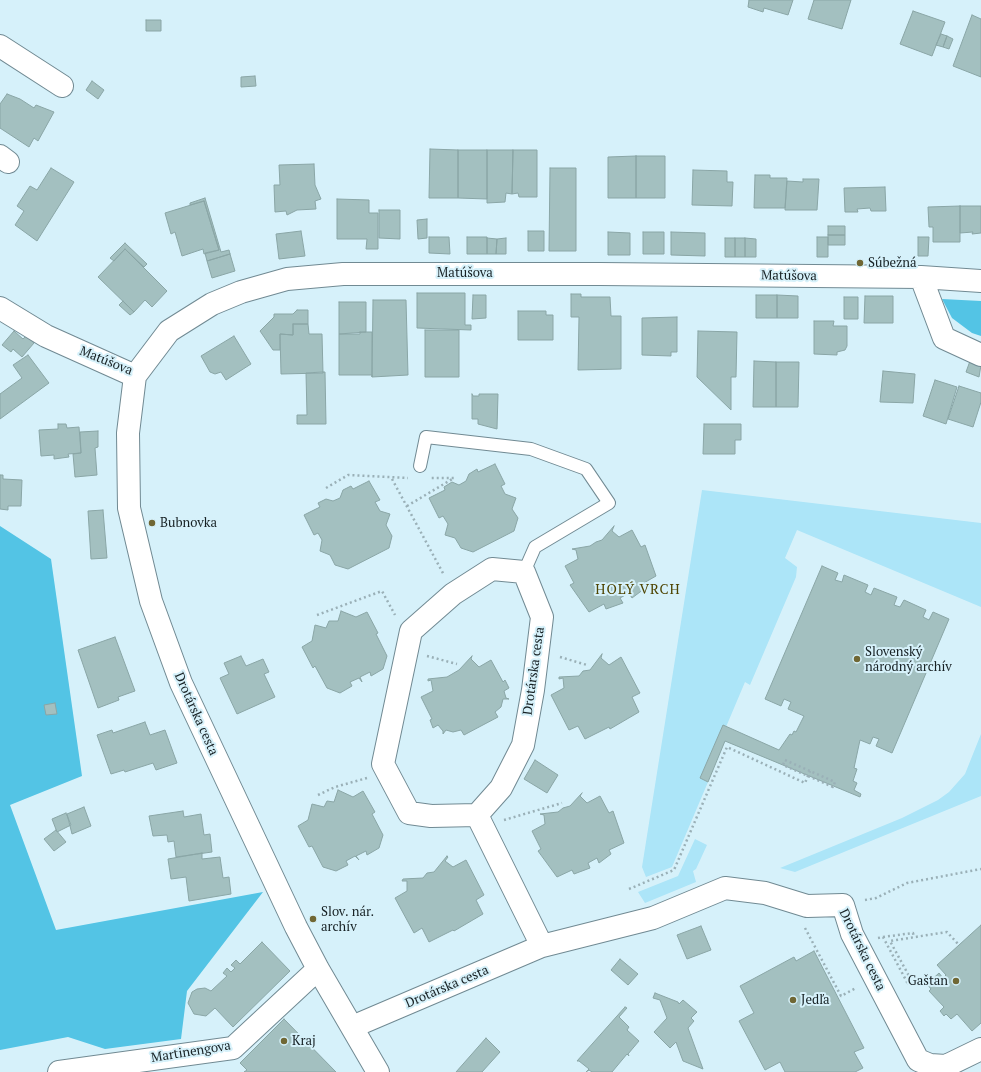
<!DOCTYPE html>
<html>
<head>
<meta charset="utf-8">
<style>
	body { margin:0 }
	canvas { display:block; background:#d6f1fa }
</style>
</head>
<body>
<canvas width="981" height="1072"></canvas>
<script>
const ctx = document.querySelector('canvas').getContext('2d');
ctx.lineJoin = 'round';
function fillPath(path, color) {
  ctx.fillStyle = color;
  ctx.fill(path, 'evenodd');
}
function poly(rows) {
  const path = new Path2D();
  for (const r of rows) {
    path.moveTo(r[0], r[1]);
    for (let i = 2; i < r.length; i += 2) path.lineTo(r[i], r[i + 1]);
  }
  return path;
}
function stroke(path, color, width, dash) {
  ctx.strokeStyle = color;
  ctx.lineWidth = width;
  ctx.lineCap = dash ? 'butt' : 'round';
  ctx.setLineDash(dash || []);
  ctx.stroke(path);
}
function label(font, color, halo, rows, align = 'center') {
  ctx.font = font + ' "PT Serif",serif';
  ctx.lineWidth = 4;
  ctx.setLineDash([]);
  ctx.textBaseline = 'middle';
  ctx.strokeStyle = halo;
  ctx.fillStyle = color;
  for (const [text, x, y, turn = 0] of rows) {
    ctx.save();
    ctx.translate(x, y);
    ctx.rotate((+turn || 0) * Math.PI / 180);
    ctx.textAlign = isNaN(turn) ? turn : align;
    if (halo) ctx.strokeText(text, 0, 0);
    ctx.fillText(text, 0, 0);
    ctx.restore();
  }
}
fillPath(poly([
	[702,490,981,523,981,607,797,530,785,558,797,567,796,577,750,685,745,682,726,727,723,726,700,778,708,782,672,867,646,877,642,867],
	[981,734,981,796,795,872,780,868,902,818,938,800,949,792,965,774],
	[695,839,707,845,696,869,693,871,696,882,645,903,638,892,678,876]
]), '#ace5f8');
fillPath(poly([
	[942,299,981,301,981,336,972,333,952,318],
	[0,526,51,559,82,776,10,805,56,930,263,892,187,991,181,1039,105,1049,68,1037,0,1050]
]), '#53c4e5');
const building = poly([
	[749,0,793,0,788,15,764,8,763,12,748,7,749,0],
	[814,0,851,0,842,29,808,19,814,0],
	[913,11,945,22,932,56,900,44,913,11],
	[972,15,981,19,981,77,953,66,972,15],
	[146,20,161,20,161,31,146,31,146,20],
	[941,34,947,36,943,47,936,45,941,34],
	[947,36,953,39,949,49,943,47,947,36],
	[255,76,256,86,241,87,241,77,255,76],
	[92,81,104,90,98,99,86,90,92,81],
	[7,94,20,99,34,108,36,105,54,112,38,141,34,138,29,147,0,128,0,104,7,94],
	[430,149,458,150,458,198,429,198,430,149],
	[458,150,487,150,487,199,458,198,458,150],
	[487,150,513,150,512,194,506,193,505,202,487,203,487,150],
	[513,150,537,150,537,197,519,197,518,193,512,194,513,150],
	[636,156,665,156,665,198,636,198,636,156],
	[636,156,636,198,608,198,608,157,636,156],
	[314,164,315,185,321,199,315,201,316,209,297,210,287,215,286,211,275,212,274,185,280,185,279,165,314,164],
	[51,168,74,182,37,241,15,225,24,211,17,206,30,186,37,190,51,168],
	[550,168,576,168,576,251,549,251,550,168],
	[693,170,727,171,727,182,733,182,732,206,692,205,693,170],
	[755,175,770,175,770,178,787,178,785,208,754,208,755,175],
	[803,179,819,179,817,210,785,210,787,181,803,182,803,179],
	[885,187,886,211,871,211,870,208,857,209,858,212,845,212,844,188,885,187],
	[205,198,221,252,229,250,230,254,207,261,205,253,219,250,204,201,190,205,190,203,205,198],
	[337,199,369,200,369,213,378,213,378,249,366,249,367,239,337,239,337,199],
	[204,201,219,250,204,254,203,249,182,256,175,232,171,234,165,213,204,201],
	[960,206,981,206,981,233,972,234,973,232,960,233,960,206],
	[960,206,960,242,933,242,933,227,929,227,928,207,960,206],
	[379,210,400,210,400,239,379,238,379,210],
	[427,219,427,238,418,239,417,220,427,219],
	[828,226,845,226,845,235,828,235,828,226],
	[301,231,305,256,279,259,276,234,301,231],
	[528,231,544,231,544,251,528,251,528,231],
	[608,232,630,233,630,255,608,255,608,232],
	[643,232,664,232,664,254,643,254,643,232],
	[671,232,705,233,705,256,671,255,671,232],
	[828,235,845,235,845,245,828,245,828,235],
	[429,237,449,237,450,254,429,253,429,237],
	[467,237,487,237,487,254,467,254,467,237],
	[817,237,828,237,828,257,817,257,817,237],
	[918,237,929,237,928,256,918,256,918,237],
	[487,238,497,239,496,254,487,254,487,238],
	[506,238,506,254,496,254,497,239,506,238],
	[725,238,735,238,735,257,725,257,725,238],
	[735,238,745,238,745,257,735,257,735,238],
	[745,238,756,239,756,257,745,257,745,238],
	[125,243,147,264,144,267,125,249,114,261,110,258,125,243],
	[125,249,167,291,152,307,145,300,134,312,98,277,125,249],
	[230,254,235,271,212,278,207,261,230,254],
	[417,293,465,293,465,325,471,325,471,330,417,328,417,293],
	[571,294,581,294,581,297,610,297,611,316,621,316,621,369,578,370,579,317,571,317,571,294],
	[473,295,486,295,486,318,472,319,473,295],
	[756,295,777,295,777,318,756,318,756,295],
	[777,295,798,296,798,318,777,318,777,295],
	[865,296,893,296,893,323,864,323,865,296],
	[844,297,858,297,858,319,844,319,844,297],
	[373,300,406,300,408,375,372,377,373,300],
	[123,301,134,312,130,315,119,305,123,301],
	[339,302,366,302,366,332,339,334,339,302],
	[297,310,308,310,308,324,293,324,293,335,280,334,280,350,273,350,260,331,274,317,274,314,293,314,297,310],
	[518,311,546,311,546,315,553,315,553,340,518,340,518,311],
	[677,317,677,352,671,352,671,356,642,355,642,318,677,317],
	[814,321,834,321,833,326,847,326,847,346,845,350,837,352,837,355,814,354,814,321],
	[293,324,308,324,309,334,322,334,323,373,281,374,280,334,293,335,293,324],
	[425,330,459,330,459,377,425,377,425,330],
	[14,331,23,339,26,336,34,343,22,357,13,349,11,352,2,345,14,331],
	[698,331,737,332,736,377,731,377,731,410,697,377,698,331],
	[360,332,372,332,372,377,372,375,339,375,339,334,360,334,360,332],
	[234,336,251,364,226,380,221,372,215,374,210,372,201,356,234,336],
	[28,355,49,383,0,419,0,394,22,378,13,365,28,355],
	[754,361,776,362,776,407,753,407,754,361],
	[970,361,981,365,979,377,966,372,970,361],
	[776,362,799,362,798,407,776,407,776,362],
	[883,371,915,374,913,403,880,402,883,371],
	[323,372,325,372,326,424,297,424,297,415,307,415,306,373,323,372],
	[935,380,957,387,946,424,923,416,935,380],
	[959,386,981,393,981,402,973,427,948,419,959,386],
	[472,394,473,396,479,396,479,394,498,394,497,429,478,424,478,419,472,419,472,394],
	[58,424,66,424,67,428,79,427,81,453,68,454,69,457,54,459,54,455,41,456,39,430,58,429,58,424],
	[704,424,741,424,741,440,735,440,735,454,703,454,704,424],
	[98,431,98,447,95,448,97,475,75,477,73,454,81,453,80,432,98,431],
	[495,464,505,484,501,486,505,494,516,498,512,509,518,518,514,531,473,552,461,548,455,538,445,535,448,524,443,516,439,518,429,498,445,490,444,487,452,482,459,485,466,481,469,474,477,469,478,472,495,464],
	[0,475,3,475,3,479,22,480,21,506,8,506,8,510,0,509,0,475],
	[369,481,380,500,375,502,380,511,390,514,386,525,392,536,389,548,348,569,335,565,330,555,320,551,322,540,318,533,314,535,304,515,320,507,318,503,326,499,333,501,340,498,343,490,351,486,353,489,369,481],
	[103,510,107,558,91,559,88,511,103,510],
	[614,526,612,531,619,537,632,530,641,547,645,545,656,576,642,584,644,589,632,598,629,593,620,598,623,603,606,609,604,604,589,612,570,585,574,583,565,566,578,559,576,550,572,549,590,546,596,542,602,540,614,526],
	[822,566,838,573,835,580,842,582,844,575,868,585,865,592,871,595,874,588,897,597,894,605,900,607,904,600,926,610,923,617,929,620,933,612,949,619,892,753,876,746,879,739,873,737,870,744,860,740,854,768,857,769,853,781,857,783,854,790,861,794,860,797,725,741,708,782,700,778,723,725,779,750,790,734,792,735,794,731,796,732,804,716,788,709,791,702,784,699,781,706,765,699,822,566],
	[341,611,356,617,367,612,378,633,376,634,387,656,383,669,371,676,370,672,360,677,362,682,359,678,350,682,352,686,340,693,327,688,315,666,313,668,302,647,312,641,315,625,326,628,329,621,338,621,341,611],
	[115,637,135,691,118,697,119,700,98,708,78,650,115,637],
	[602,654,601,658,609,665,621,657,640,693,632,697,639,712,610,729,609,727,585,739,578,726,569,730,551,695,564,688,563,678,559,679,559,677,579,676,583,671,590,670,602,654],
	[241,656,246,666,263,659,269,672,264,674,275,697,237,714,220,678,229,674,224,663,241,656],
	[472,656,471,659,479,667,491,660,503,682,505,680,509,688,504,691,506,698,509,699,503,699,501,707,495,712,498,717,464,735,461,730,453,732,446,730,443,734,443,731,438,725,433,728,430,720,432,719,421,697,433,691,431,680,428,681,428,679,447,677,459,670,472,656],
	[55,703,57,714,46,715,44,705,55,703],
	[145,722,150,735,165,730,177,763,156,770,153,763,125,772,124,770,111,774,97,735,112,730,113,733,145,722],
	[535,760,558,775,547,793,524,779,535,760],
	[338,790,353,797,363,791,375,812,372,814,383,835,379,848,367,855,366,851,356,856,359,860,355,856,346,861,348,865,336,871,323,867,312,846,309,847,298,826,308,820,312,804,324,807,327,801,334,802,338,790],
	[582,793,580,796,587,803,600,796,609,813,613,811,624,843,609,850,611,854,599,863,597,858,588,863,590,868,574,874,572,870,557,877,538,851,541,849,532,831,545,824,544,815,540,814,558,812,563,808,570,806,582,793],
	[84,807,91,826,72,834,67,814,84,807],
	[183,811,184,817,201,814,204,835,210,834,212,852,176,857,174,841,168,842,167,835,153,836,149,816,183,811],
	[66,813,71,825,57,832,52,819,66,813],
	[56,830,66,842,54,851,44,839,56,830],
	[202,853,202,859,220,857,223,878,229,877,231,894,189,901,186,877,171,879,168,859,202,853],
	[447,856,448,857,445,861,453,867,466,860,484,895,476,900,483,914,454,931,453,930,429,942,422,928,414,933,395,898,407,891,407,881,402,881,403,879,423,878,427,873,434,872,447,856],
	[981,925,981,1023,972,1031,957,1014,951,1019,946,1014,944,1016,940,1011,944,1007,929,991,931,989,927,984,939,973,943,978,946,975,937,965,981,925],
	[701,926,711,950,687,959,677,935,701,926],
	[262,942,290,971,233,1027,215,1008,206,1016,194,1014,188,1003,192,992,197,989,205,988,211,991,227,976,223,973,227,968,231,972,235,968,231,965,236,960,240,964,262,942],
	[814,951,864,1048,854,1052,863,1068,855,1072,785,1072,780,1062,765,1070,739,1021,754,1013,740,986,794,957,796,961,814,951],
	[620,959,638,974,628,985,611,970,620,959],
	[655,993,678,1002,679,1004,683,1000,697,1012,691,1018,694,1021,688,1028,703,1069,683,1061,676,1042,670,1048,654,1032,667,1018,660,1000,653,998,655,993],
	[625,1007,627,1008,619,1017,629,1027,627,1030,639,1041,628,1054,629,1056,627,1054,612,1072,592,1072,589,1070,586,1072,589,1069,579,1061,577,1061,625,1007],
	[284,1019,336,1072,244,1072,247,1070,240,1063,284,1019],
	[486,1038,500,1052,482,1072,456,1072,486,1038]
]);
fillPath(building, '#a3c0c0');
stroke(building, '#8aa6a6', 1);
const service = poly([
	[420,466,426,437,531,449,586,469,609,503,535,547,524,572]
]);
const minor = poly([
	[0,46,62,86],
	[0,156,8,162],
	[921,277,944,338,981,355],
	[0,308,46,336,135,376],
	[477,815,431,816,409,813,383,764,411,631,453,594,492,569,524,572,542,617,533,690,523,745,501,788,477,815,542,946],
	[352,1027,542,946,653,918,725,888,765,893,807,906,843,905,852,934,918,1060,930,1065,946,1066,981,1049],
	[59,1072,233,1048,318,969],
	[378,1072,318,969,296,927,181,683,151,601,129,508,128,433,135,376,169,331,212,304,241,292,287,279,343,274,600,274,921,277,981,281]
]);
stroke(service, '#718a93', 14);
stroke(minor, '#718a93', 24);
stroke(poly([
	[392,479,444,575],
	[326,488,348,475,408,478],
	[407,506,454,478,431,478],
	[317,615,382,591,395,615],
	[427,656,457,664],
	[560,657,587,665],
	[785,760,835,782,833,787,783,765,785,760],
	[318,795,335,787,367,778],
	[504,820,562,803],
	[629,889,674,870,727,747,805,783,810,771],
	[865,900,876,898,907,883,981,869],
	[805,928,841,996,856,988],
	[883,937,913,933,914,937],
	[878,938,883,937,908,984],
	[909,985,909,976,890,941,947,932,959,945]
]), '#9ab0b7', 2.5, [2, 3]);
stroke(service, '#fff', 12);
stroke(minor, '#fff', 22);
for (const [x, y, r, color] of [
	[860,263,4,"#706734"],
	[152,523,4,"#706734"],
	[857,659,4,"#706734"],
	[313,919,4,"#706734"],
	[956,981,4,"#706734"],
	[793,1000,4,"#706734"],
	[284,1041,4,"#706734"]
]) {
  const dot = new Path2D();
  dot.arc(x, y, r, 0, 2 * Math.PI);
  ctx.fillStyle = color;
  ctx.fill(dot);
  stroke(dot, '#d6f1fa', 1.5);
}
label('13px', '#162023', '#d6f1fa', [
	["Súbežná",868,263],
	["Bubnovka",160,523],
	["Slovenský",865,652],
	["národný archív",865,667],
	["Slov. nár.",321,912],
	["archív",321,927],
	["Gaštan",948,981,"right"],
	["Jedľa",801,1000],
	["Kraj",292,1041]
], 'left');
label('13px', '#162023', '#d6f1fa', [
	["Matúšova",465,273],
	["Matúšova",789,276,1],
	["Matúšova",106,361,22],
	["Drotárska cesta",534,671,-82],
	["Drotárska cesta",196,714,66],
	["Drotárska cesta",862,950,64],
	["Drotárska cesta",447,987,-23],
	["Martinengova",191,1052,-9]
]);
ctx.letterSpacing = '1px';
label('14px', '#4d4300', '#d6f1fa', [
	["HOLÝ VRCH",638,590]
]);
ctx.letterSpacing = '0px';
</script>
</body>
</html>
